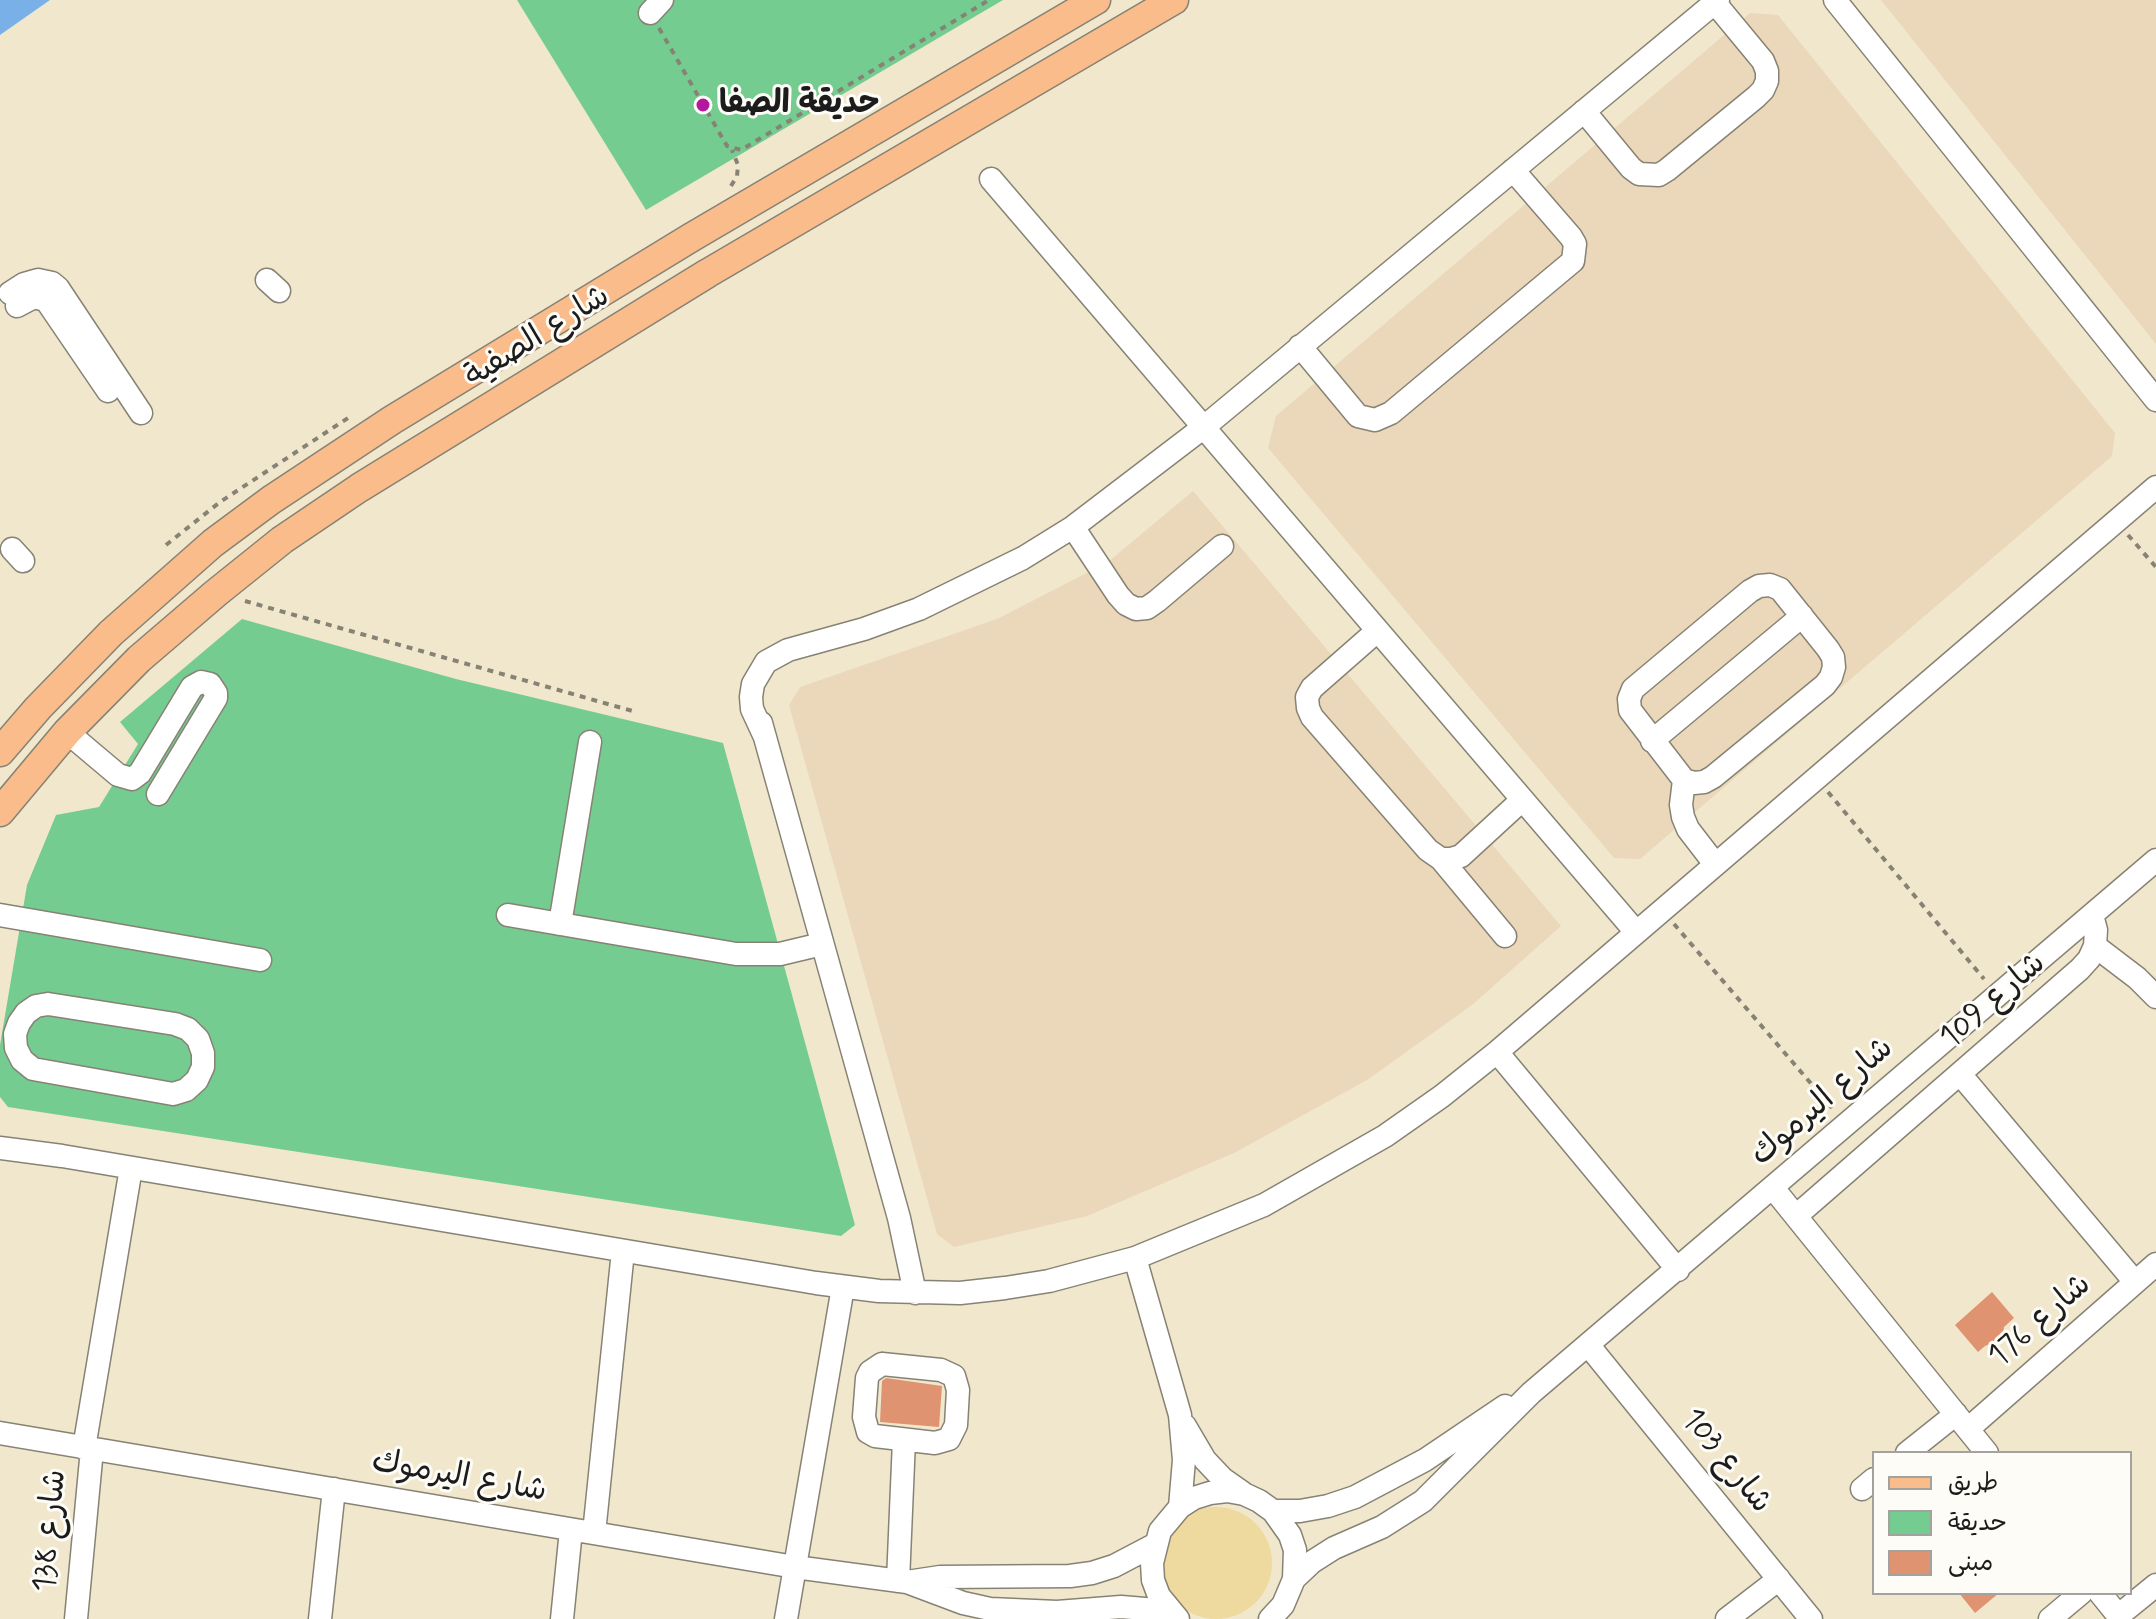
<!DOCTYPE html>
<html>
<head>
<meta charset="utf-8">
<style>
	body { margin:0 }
	#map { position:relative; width:2156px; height:1619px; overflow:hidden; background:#f1e7cd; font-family:Mynerve,"Playpen Sans Arabic",sans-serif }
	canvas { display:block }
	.legend { position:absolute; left:1872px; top:1451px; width:260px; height:144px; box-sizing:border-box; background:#fdfcf7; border:2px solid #a3a29f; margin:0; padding:10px 14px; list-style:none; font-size:24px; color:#1c1c1c }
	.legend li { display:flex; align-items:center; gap:16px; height:40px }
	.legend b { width:40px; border:2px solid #a3a29f }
</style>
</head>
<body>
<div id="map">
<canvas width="2156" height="1619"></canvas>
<ul class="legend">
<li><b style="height:10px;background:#f9bc8a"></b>طريق</li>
<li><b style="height:22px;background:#75cc91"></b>حديقة</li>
<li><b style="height:22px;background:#e09370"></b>مبنى</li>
</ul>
</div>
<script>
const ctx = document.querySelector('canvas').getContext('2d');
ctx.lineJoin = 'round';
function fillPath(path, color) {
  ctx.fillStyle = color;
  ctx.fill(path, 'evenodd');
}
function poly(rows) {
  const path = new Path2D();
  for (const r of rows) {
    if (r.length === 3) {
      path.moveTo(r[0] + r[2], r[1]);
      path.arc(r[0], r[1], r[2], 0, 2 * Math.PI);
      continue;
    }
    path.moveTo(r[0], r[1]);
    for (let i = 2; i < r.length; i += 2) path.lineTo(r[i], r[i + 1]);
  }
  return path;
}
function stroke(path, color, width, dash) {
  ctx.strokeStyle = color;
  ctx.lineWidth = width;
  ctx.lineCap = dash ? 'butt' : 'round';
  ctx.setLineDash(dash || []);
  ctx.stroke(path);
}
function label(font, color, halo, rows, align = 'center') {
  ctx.font = font + ' Mynerve,"Playpen Sans Arabic",sans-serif';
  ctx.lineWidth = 6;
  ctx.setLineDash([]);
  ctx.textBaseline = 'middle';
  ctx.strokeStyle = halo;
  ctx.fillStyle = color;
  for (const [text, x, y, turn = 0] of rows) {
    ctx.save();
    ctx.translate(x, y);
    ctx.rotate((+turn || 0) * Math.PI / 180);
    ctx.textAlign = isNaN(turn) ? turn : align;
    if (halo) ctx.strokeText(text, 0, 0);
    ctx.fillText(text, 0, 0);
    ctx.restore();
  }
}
fillPath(poly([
	[1881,0,2156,0,2156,344],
	[1750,13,1778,15,2115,433,2112,456,1640,859,1614,858,1268,448,1276,416],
	[1193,491,1561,926,1472,1005,1367,1080,1234,1153,1087,1216,954,1247,937,1234,789,705,800,687,997,619,1108,562]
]), '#ebd8ba');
fillPath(poly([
	[517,0,1003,0,646,210],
	[242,619,456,679,723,743,855,1225,841,1236,8,1107,0,1097,0,1045,27,885,56,815,99,807,138,744,120,722]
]), '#75cc91');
fillPath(poly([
	[1216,1563,56]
]), '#eeda9e');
fillPath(poly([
	[0,0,50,0,0,35]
]), '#79b0e8');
fillPath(poly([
	[1992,1292,2014,1318,2004,1327,2002,1339,1985,1346,1978,1352,1955,1325],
	[886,1378,942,1386,939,1427,880,1422,882,1381],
	[1959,1593,1999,1593,1975,1613]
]), '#e09370');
const minor = poly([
	[1835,0,2156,400],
	[650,13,662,0],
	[1584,111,1631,168,1639,174,1659,175,1667,170,1756,97,1763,90,1767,81,1767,71,1763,61,1715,3],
	[991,179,1636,932],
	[267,280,279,291],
	[10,293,24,284,38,280,52,283,58,288,141,413],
	[17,306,34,297,46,300,108,391],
	[1300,346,1358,416,1375,420,1391,413,1573,261,1575,244,1571,237,1513,170],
	[1073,527,1118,595,1126,604,1136,609,1147,608,1157,601,1222,546],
	[12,549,23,561],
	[1770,585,1780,589,1828,649,1833,657,1834,667,1831,677,1825,685,1713,777,1704,782,1694,783,1684,780,1630,710,1629,699,1633,689,1750,591,1759,586,1770,585],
	[1377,631,1312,688,1307,697,1308,708,1312,717,1428,850,1441,859,1451,859,1461,856,1522,800],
	[761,723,899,1218,915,1293],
	[67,732,118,775,132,779,140,773,192,687,201,682,210,684,216,693,216,698,158,794],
	[765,737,752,709,751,697,753,684,766,662,788,650,864,629,919,609,1023,558,1073,527,1204,427,1718,0],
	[1652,741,1802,616],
	[1684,780,1681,805,1683,817,1688,829,1715,864],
	[1441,859,1505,936],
	[0,915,260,960],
	[508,915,736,954,780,954,822,944],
	[560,924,590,742],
	[2095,946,2137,978,2156,997],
	[48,1004,175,1024,188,1029,198,1039,203,1053,203,1067,197,1080,186,1090,173,1094,33,1069,22,1060,16,1048,15,1034,19,1023,26,1013,36,1006,48,1004],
	[1497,1052,1678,1270],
	[1960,1074,2135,1282],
	[0,1148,62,1156,816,1283,879,1291,960,1293,1005,1288,1049,1281,1135,1258,1264,1205,1385,1136,1442,1096,1497,1052,2156,487],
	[1773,1188,1987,1453],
	[1796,1216,2080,969,2089,959,2095,946,2096,930,2092,915],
	[1135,1258,1180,1415,1184,1460,1180,1507],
	[1589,1346,1811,1619],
	[882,1364,941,1370,954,1376,958,1390,956,1425,949,1439,935,1443,875,1436,868,1432,864,1417,867,1378,870,1372,882,1364],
	[1185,1426,1205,1460,1223,1479,1243,1493],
	[1968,1429,2156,1264],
	[0,1433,795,1567,907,1582,940,1577,1070,1576,1092,1573,1114,1566,1154,1545],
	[84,1448,131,1168],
	[1907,1453,1956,1414],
	[1862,1489,1874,1479],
	[1273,1511,1300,1511,1328,1506,1355,1497,1425,1460,1505,1406],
	[594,1533,623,1251],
	[1294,1579,1312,1562,1334,1548,1382,1527,1423,1501,1531,1393,2156,860],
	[898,1581,904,1440],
	[907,1582,963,1603,990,1609,1057,1612,1121,1607,1169,1611],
	[2100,1593,2121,1619],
	[2118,1616,2156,1585],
	[76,1619,92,1449],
	[320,1619,334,1489],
	[562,1619,571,1530],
	[786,1619,843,1287],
	[1178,1619,1159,1596,1153,1580,1152,1563,1160,1531,1180,1507,1194,1498,1210,1493,1227,1491,1244,1494,1259,1501,1273,1511,1290,1535,1295,1550,1294,1579,1283,1605,1270,1619],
	[1727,1619,1779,1579],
	[2050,1619,2081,1593]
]);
const major = poly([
	[0,752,38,708,111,633,213,543,271,500,392,420,692,237,1096,0],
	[0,812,67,732,139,659,216,593,282,540,359,488,708,273,1174,0]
]);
stroke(minor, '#868274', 25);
stroke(major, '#868274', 31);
stroke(poly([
	[659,28,727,146,741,150,989,0],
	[731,186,737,176,738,165,732,150],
	[2128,535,2156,567],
	[166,545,220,502,351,416],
	[245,601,636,712],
	[1828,792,1984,979],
	[1674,924,1832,1108]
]), '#868274', 4, [6, 6]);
stroke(minor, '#fff', 22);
stroke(major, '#f9bc8a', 28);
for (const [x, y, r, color] of [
	[703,105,8,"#b5179e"]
]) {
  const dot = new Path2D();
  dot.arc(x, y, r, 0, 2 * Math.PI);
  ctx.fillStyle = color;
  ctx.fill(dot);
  stroke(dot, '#fdfcf7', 3);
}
label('bold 32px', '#1c1c1c', '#fdfcf7', [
	["حديقة الصفا",719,105]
], 'left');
label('32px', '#1c1c1c', '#fdfcf7', [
	["شارع الصفية",538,338,-32],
	["شارع 109",1994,1002,-41],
	["شارع اليرموك",1823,1103,-41],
	["شارع 176",2041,1322,-41],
	["شارع 103",1725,1462,51],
	["شارع اليرموك",459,1478,10],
	["شارع 138",52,1531,-85]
]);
</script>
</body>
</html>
